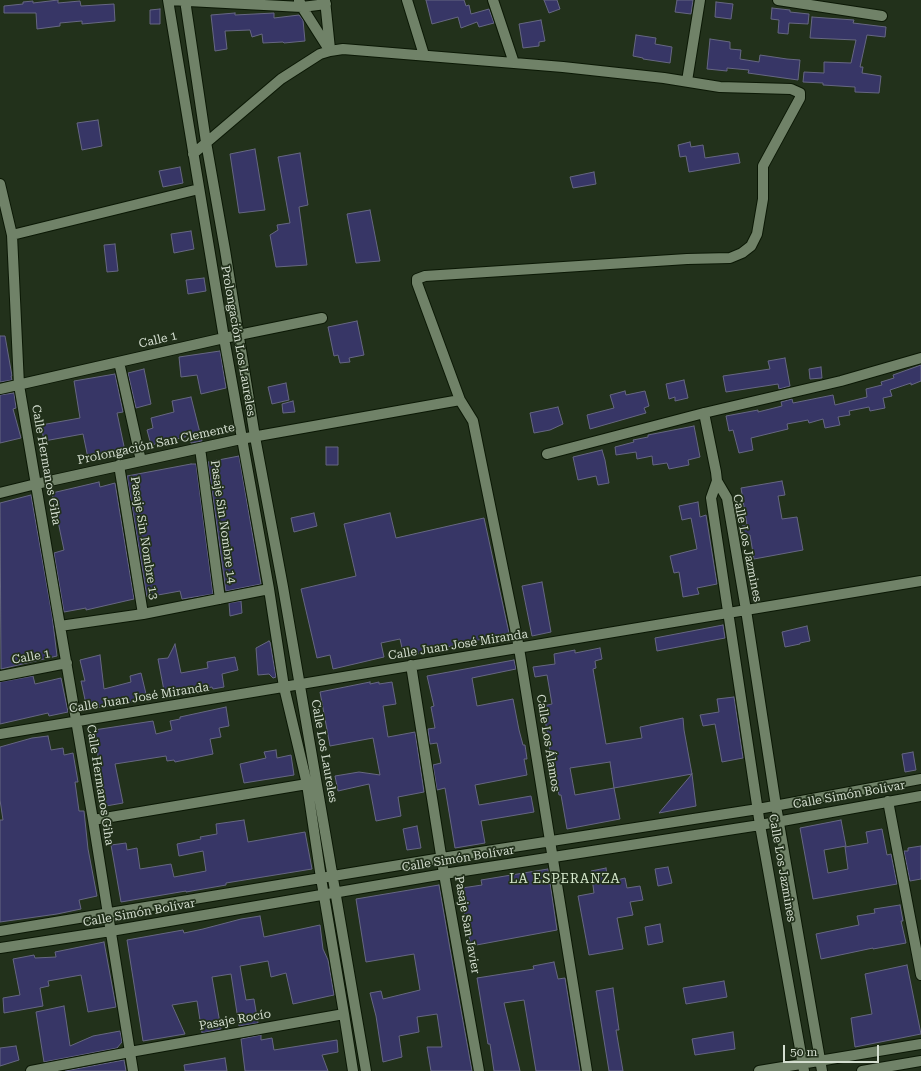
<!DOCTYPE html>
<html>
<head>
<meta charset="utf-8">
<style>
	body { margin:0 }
	#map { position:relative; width:921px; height:1071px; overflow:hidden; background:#22311b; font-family:"Roboto Serif",serif }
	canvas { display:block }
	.scale { position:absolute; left:783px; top:1045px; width:96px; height:18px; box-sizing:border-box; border:2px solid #d4ded0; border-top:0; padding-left:5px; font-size:12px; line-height:14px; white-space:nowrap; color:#d4ded0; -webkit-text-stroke:3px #22311b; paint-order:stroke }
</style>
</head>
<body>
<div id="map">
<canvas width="921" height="1071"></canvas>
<div class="scale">50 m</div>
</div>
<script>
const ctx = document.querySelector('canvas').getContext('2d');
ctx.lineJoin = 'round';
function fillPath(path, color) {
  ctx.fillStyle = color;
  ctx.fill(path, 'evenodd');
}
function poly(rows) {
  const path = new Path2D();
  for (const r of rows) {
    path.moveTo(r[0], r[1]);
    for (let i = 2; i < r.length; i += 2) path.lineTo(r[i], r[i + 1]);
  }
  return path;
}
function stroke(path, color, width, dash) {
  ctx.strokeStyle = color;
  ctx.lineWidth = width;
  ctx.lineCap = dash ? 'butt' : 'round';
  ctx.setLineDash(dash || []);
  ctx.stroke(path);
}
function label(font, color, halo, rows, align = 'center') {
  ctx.font = font + ' "Roboto Serif",serif';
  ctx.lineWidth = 3.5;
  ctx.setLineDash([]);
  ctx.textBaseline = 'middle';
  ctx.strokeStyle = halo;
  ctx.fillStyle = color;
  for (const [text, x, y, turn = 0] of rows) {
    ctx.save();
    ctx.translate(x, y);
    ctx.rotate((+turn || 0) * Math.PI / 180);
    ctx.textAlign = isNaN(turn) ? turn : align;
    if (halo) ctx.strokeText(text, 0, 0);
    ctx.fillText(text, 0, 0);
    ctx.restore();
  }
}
const building = poly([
	[58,0,58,3,80,1,81,6,114,4,115,21,82,24,82,21,60,23,60,26,37,29,36,13,4,13,4,6,23,4,23,2,33,1,33,3,58,0],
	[426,0,464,0,466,6,469,5,471,14,489,9,494,23,479,27,477,22,461,28,458,17,432,24,426,0],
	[544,0,557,0,560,9,549,13,544,0],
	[677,0,693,0,691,14,675,12,677,0],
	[716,2,733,4,731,19,715,17,716,2],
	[772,8,790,10,790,12,809,14,808,24,789,23,788,34,778,33,779,20,771,19,772,8],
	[160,9,160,24,150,24,150,10,160,9],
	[235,13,235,15,274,13,274,18,299,15,303,20,305,41,284,43,283,42,263,43,262,34,252,37,250,30,225,31,227,49,215,51,211,15,235,13],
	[812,17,854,20,853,23,886,27,885,37,867,35,860,67,863,67,862,73,881,76,879,93,855,92,855,87,823,85,823,83,803,82,804,72,824,73,824,62,851,63,856,40,810,38,812,17],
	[541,20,545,41,539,42,539,46,523,48,519,24,541,20],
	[636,35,656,38,655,44,672,47,670,63,643,59,643,58,633,56,636,35],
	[710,39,730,42,730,49,741,50,740,59,759,62,760,55,787,59,800,60,798,80,748,73,749,70,727,68,727,71,707,69,710,39],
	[98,120,102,146,82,150,77,123,98,120],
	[690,142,691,147,703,145,705,158,738,153,740,163,689,172,686,156,680,157,678,145,690,142],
	[255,149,265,210,239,213,230,154,255,149],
	[300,153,308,205,299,207,307,265,276,267,270,235,278,230,277,225,290,223,278,157,300,153],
	[180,167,183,183,163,187,159,171,180,167],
	[594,172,596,184,573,188,570,177,594,172],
	[370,210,380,261,356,263,347,214,370,210],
	[191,231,194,249,174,253,171,234,191,231],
	[115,244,118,271,107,272,104,245,115,244],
	[204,278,206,291,188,294,186,280,204,278],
	[357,321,364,355,349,358,350,362,340,363,338,355,334,356,328,327,357,321],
	[0,336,5,336,12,376,11,376,12,380,0,382,0,336],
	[220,351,226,388,201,394,197,375,181,377,179,357,220,351],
	[785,358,790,386,779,389,778,384,726,392,723,376,770,369,768,361,785,358],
	[921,365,921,381,911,385,911,383,890,390,892,396,883,398,885,408,870,411,869,407,849,411,850,415,838,417,840,425,825,428,823,419,809,423,808,420,787,424,788,429,751,438,753,450,739,453,733,430,729,431,726,416,758,410,758,412,782,406,781,402,792,399,793,403,833,395,835,405,867,397,866,389,882,385,881,382,894,378,893,375,921,365],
	[821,367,822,378,810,379,809,369,821,367],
	[144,369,151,404,136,408,128,373,144,369],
	[115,374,123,412,117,413,125,451,88,458,83,434,44,441,41,425,80,418,74,381,115,374],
	[684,380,688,398,675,401,675,397,669,399,666,384,684,380],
	[286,383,289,400,272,404,268,387,286,383],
	[625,391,626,395,645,391,649,406,644,408,646,413,590,429,587,415,614,408,610,395,625,391],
	[14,393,16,408,13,409,21,438,0,443,0,395,14,393],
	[191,397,202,441,191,443,189,436,151,445,147,430,153,428,151,418,174,412,172,401,191,397],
	[293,401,295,412,283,413,282,404,293,401],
	[558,407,563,424,550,430,534,433,530,413,558,407],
	[694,426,700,457,688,460,689,465,669,469,667,463,653,465,652,456,637,459,636,452,616,455,615,447,634,442,633,440,648,437,648,435,694,426],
	[326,447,338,447,338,465,326,465,326,447],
	[602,450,605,460,609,483,598,485,596,476,578,480,573,457,602,450],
	[239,456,261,584,226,591,208,462,239,456],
	[191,464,196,464,213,594,182,599,180,591,147,597,127,476,191,464],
	[782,481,785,495,778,496,782,519,797,517,803,550,754,559,750,535,743,536,742,526,747,525,741,488,782,481],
	[99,482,100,487,115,483,134,599,86,610,86,608,64,612,54,553,64,550,52,493,99,482],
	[31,495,52,615,57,656,1,669,0,503,31,495],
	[698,502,700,517,706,515,717,584,697,588,699,594,683,597,679,572,674,573,670,556,697,549,691,518,682,520,679,506,698,502],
	[314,513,317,526,294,532,291,518,314,513],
	[390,513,396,538,484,518,509,633,404,657,400,639,381,643,384,657,333,669,330,655,317,658,301,589,356,576,344,524,390,513],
	[542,582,551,632,532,636,522,586,542,582],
	[241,601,242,613,230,616,229,603,241,601],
	[723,625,725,638,657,651,655,638,723,625],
	[807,626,810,641,800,643,800,644,785,647,782,632,807,626],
	[269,641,270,642,276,677,273,678,269,674,258,675,256,648,269,641],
	[175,644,181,673,208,668,207,662,235,657,238,670,222,674,224,687,213,689,212,687,165,696,158,659,168,658,175,644],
	[600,648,602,659,595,661,596,668,593,669,606,744,642,738,640,727,683,718,684,730,692,774,614,788,620,819,567,829,561,795,559,795,554,771,553,771,543,706,552,704,547,675,535,677,533,667,555,664,554,654,575,650,575,653,600,648],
	[610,762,614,788,575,795,570,768,610,762],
	[100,655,104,689,131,682,130,676,141,673,147,698,125,704,87,709,81,681,85,681,80,660,100,655],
	[514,660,516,669,472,678,477,706,513,699,519,730,523,745,525,745,527,759,524,759,527,775,475,785,479,805,531,796,534,812,481,821,485,843,455,848,445,788,437,790,433,765,441,763,437,743,430,744,428,729,435,728,431,707,434,706,427,676,514,660],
	[33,676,35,684,61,678,68,712,49,716,48,713,0,724,0,682,33,676],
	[370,682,370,684,379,682,379,684,392,682,396,704,383,706,388,737,415,732,424,792,398,797,401,816,376,821,369,784,338,791,335,776,359,772,380,775,373,738,330,746,320,692,370,682],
	[734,697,743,758,722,762,715,724,703,726,700,715,719,712,717,699,734,697],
	[226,707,229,726,219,728,221,737,210,739,213,754,175,762,174,760,167,761,166,756,115,764,123,803,106,806,94,730,153,721,156,734,172,730,170,721,180,719,180,717,226,707],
	[48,736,51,750,63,748,64,755,73,753,78,782,75,782,79,811,84,811,88,849,97,896,79,900,81,909,57,914,0,922,0,820,3,820,0,800,0,747,32,738,48,736],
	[276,750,277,758,291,755,294,775,244,783,240,764,266,758,264,752,276,750],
	[913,752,916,770,905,772,902,754,913,752],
	[692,774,696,806,659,813,692,774],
	[244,820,248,842,305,832,312,869,226,883,226,885,186,892,186,891,121,902,111,845,126,843,127,850,137,848,140,869,171,864,174,877,206,871,203,851,179,856,177,844,201,839,200,837,217,834,216,824,244,820],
	[841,820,846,846,824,850,828,873,848,869,845,847,868,843,866,832,882,829,887,855,891,854,897,884,813,899,800,828,841,820],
	[417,826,421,848,407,850,403,829,417,826],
	[921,846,921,879,910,881,904,851,908,851,908,848,921,846],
	[668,867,672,883,658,886,655,869,668,867],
	[606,868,608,882,625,878,627,888,640,886,643,900,630,902,633,915,617,918,623,949,589,955,578,896,594,893,591,871,606,868],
	[548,869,557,930,471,946,462,902,465,902,462,888,482,885,481,880,548,869],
	[439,885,453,966,472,1071,431,1071,427,1047,442,1047,437,1014,417,1017,419,1032,399,1036,402,1057,383,1062,376,1016,370,993,381,991,383,999,420,990,414,954,366,962,356,899,439,885],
	[900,905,903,921,901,921,906,943,873,949,873,948,821,959,816,934,859,925,857,916,875,913,874,909,900,905],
	[260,916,264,937,320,925,323,949,328,960,334,995,293,1004,286,973,271,977,268,961,240,966,246,1000,254,999,258,1023,239,1026,231,974,212,977,221,1029,202,1033,197,1001,172,1005,185,1034,143,1041,127,940,183,930,184,933,203,929,241,919,260,916],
	[660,924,663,942,648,945,645,927,660,924],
	[104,942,116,1007,88,1012,81,975,48,981,49,986,40,988,43,1006,4,1013,3,998,20,995,13,959,34,955,35,958,56,957,55,952,104,942],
	[554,962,558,979,565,978,580,1071,536,1071,524,1000,504,1003,520,1071,494,1071,490,1044,488,1044,477,978,534,969,533,966,554,962],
	[907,965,921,1034,855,1047,851,1018,872,1014,865,974,907,965],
	[724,981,727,997,686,1004,683,988,724,981],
	[613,988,619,1030,616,1030,623,1071,609,1071,596,991,613,988],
	[64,1006,70,1046,93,1036,120,1031,122,1042,117,1048,44,1062,36,1012,64,1006],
	[733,1032,735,1049,695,1055,692,1039,733,1032],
	[261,1035,261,1040,272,1038,274,1050,337,1040,338,1052,322,1055,328,1071,245,1071,241,1039,261,1035],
	[16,1046,19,1060,0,1066,0,1048,16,1046],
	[225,1058,227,1071,185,1071,184,1065,225,1058],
	[124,1060,126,1071,65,1071,124,1060]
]);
fillPath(building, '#373666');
stroke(building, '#666782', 1);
const minor = poly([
	[168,0,224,338,269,589,284,687,307,784,321,878,344,1014,353,1071],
	[169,0,302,7,326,4],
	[185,0,206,142,225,250,255,437,283,587,366,1071],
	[299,0,302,7,330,51],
	[325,0,330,49],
	[407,0,424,55],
	[493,0,514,63],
	[778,0,882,16],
	[687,81,700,0],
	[193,154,281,79,320,54,330,51,343,49,563,67,664,78,720,87,791,89,800,93,800,98,763,166,763,199,757,234,751,246,742,253,730,258,687,259,425,276,417,279,417,283,460,400,473,421,519,648,587,1071],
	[0,184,12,235,19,385,93,820,133,1071],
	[12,235,199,189],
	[119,362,141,461],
	[0,389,224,338,322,318],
	[704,413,716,472,717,481,711,498,760,825,804,1071],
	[200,448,220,599],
	[547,454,704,413,841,381,921,358],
	[119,465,143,614],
	[717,481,727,498,746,610,776,806,822,1071],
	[0,493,36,484,241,439,460,400],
	[60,626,143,614,269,589],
	[411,665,444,874,479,1071],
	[0,676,67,663],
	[0,734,921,581],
	[888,801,921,975],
	[93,820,307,784],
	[0,931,442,858,758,809,921,779],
	[0,948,111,931,444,874,760,825,921,796],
	[31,1071,130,1052,344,1014],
	[759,1071,921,1044],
	[862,1071,921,1061]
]);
stroke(minor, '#0b1805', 12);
stroke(minor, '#708268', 10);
label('12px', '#d4ded0', '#22311b', [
	["Calle 1",158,340,-13],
	["Prolongación Los Laureles",238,341,80],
	["Prolongación San Clemente",156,444,-12],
	["Calle Hermanos Giha",46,465,80],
	["Pasaje Sin Nombre 14",223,522,82],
	["Pasaje Sin Nombre 13",144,538,81],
	["Calle Los Jazmines",747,548,79],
	["Calle Juan José Miranda",458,645,-9],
	["Calle 1",31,657,-10],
	["Calle Juan José Miranda",139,698,-9],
	["Calle Los Álamos",548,743,81],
	["Calle Los Laureles",324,751,80],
	["Calle Hermanos Giha",100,785,81],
	["Calle Simón Bolívar",849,795,-10],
	["Calle Simón Bolívar",458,859,-9],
	["Calle Los Jazmines",782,868,80],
	["Calle Simón Bolívar",139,913,-10],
	["Pasaje San Javier",467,925,80],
	["Pasaje Rocío",235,1020,-10]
]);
ctx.letterSpacing = '1px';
label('13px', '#d5e8cc', '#22311b', [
	["LA ESPERANZA",565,879]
]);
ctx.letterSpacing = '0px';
</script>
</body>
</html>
